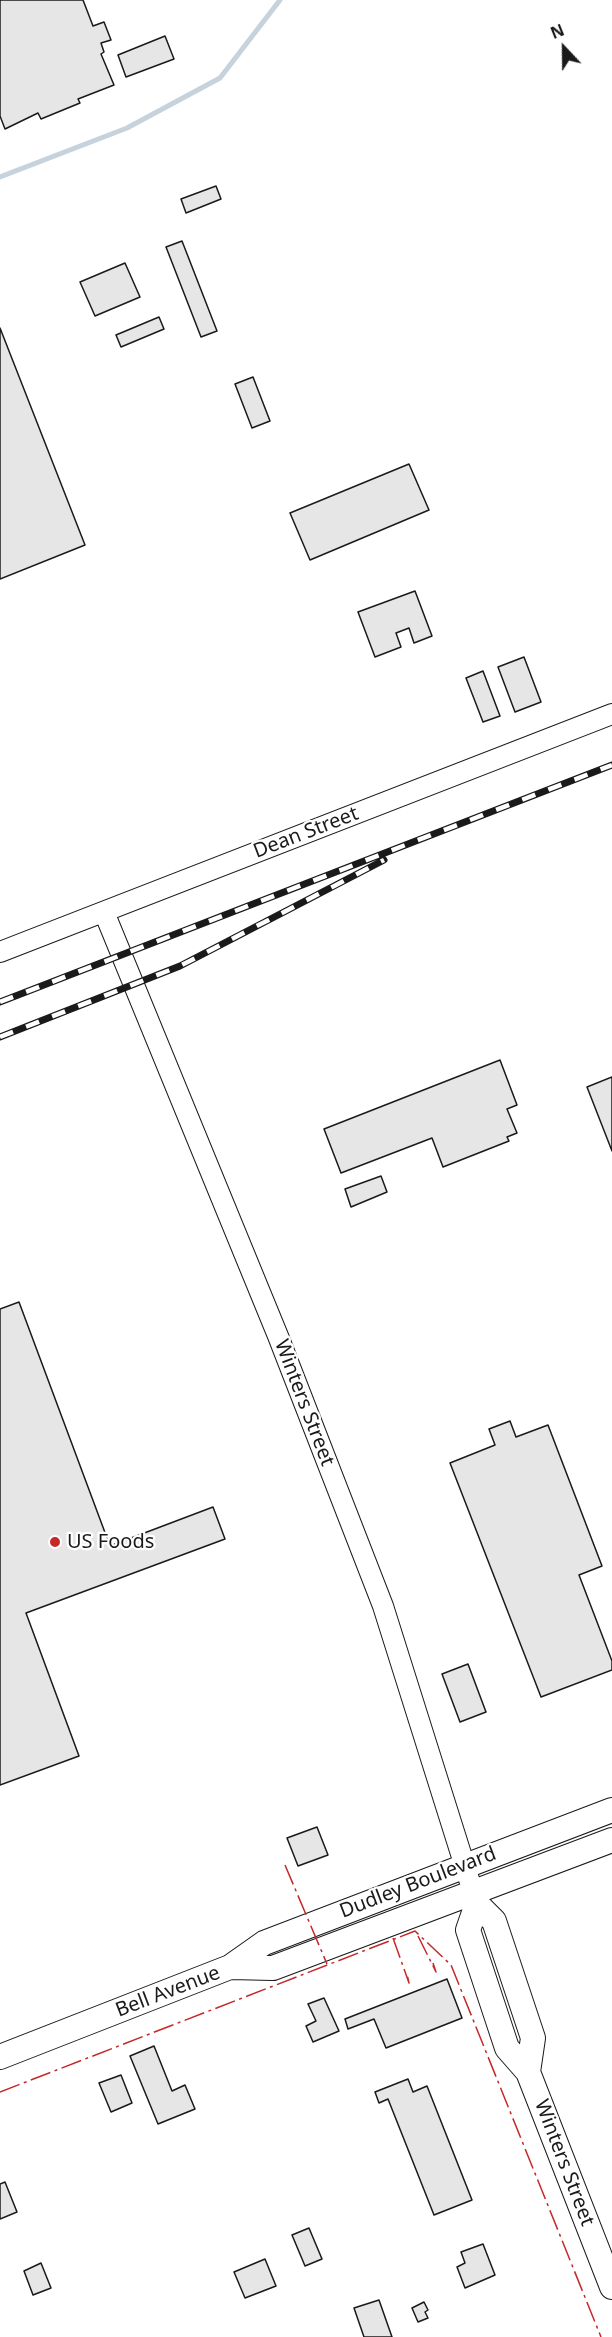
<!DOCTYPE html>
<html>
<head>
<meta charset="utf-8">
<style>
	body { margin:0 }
	#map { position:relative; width:612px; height:2337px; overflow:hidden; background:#fff; font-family:"Noto Sans",sans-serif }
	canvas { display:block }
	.north { position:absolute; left:534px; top:18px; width:60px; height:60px; -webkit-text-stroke:4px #fff; paint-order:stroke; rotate:338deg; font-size:16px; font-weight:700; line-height:24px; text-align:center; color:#1a1a1a }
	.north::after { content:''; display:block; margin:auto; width:21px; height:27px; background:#1a1a1a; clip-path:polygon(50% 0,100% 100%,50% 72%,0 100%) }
</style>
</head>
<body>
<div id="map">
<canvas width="612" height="2337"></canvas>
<div class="north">N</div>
</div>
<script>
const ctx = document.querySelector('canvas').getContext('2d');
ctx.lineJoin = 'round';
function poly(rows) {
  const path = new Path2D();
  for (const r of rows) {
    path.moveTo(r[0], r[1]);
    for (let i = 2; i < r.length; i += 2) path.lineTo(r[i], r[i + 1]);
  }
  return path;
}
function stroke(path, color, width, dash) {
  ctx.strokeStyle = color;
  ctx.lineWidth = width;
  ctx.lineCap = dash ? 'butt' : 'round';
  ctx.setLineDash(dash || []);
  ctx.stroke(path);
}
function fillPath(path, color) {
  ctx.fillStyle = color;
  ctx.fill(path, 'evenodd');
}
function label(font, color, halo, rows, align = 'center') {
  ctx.font = font + ' "Noto Sans",sans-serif';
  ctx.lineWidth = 4.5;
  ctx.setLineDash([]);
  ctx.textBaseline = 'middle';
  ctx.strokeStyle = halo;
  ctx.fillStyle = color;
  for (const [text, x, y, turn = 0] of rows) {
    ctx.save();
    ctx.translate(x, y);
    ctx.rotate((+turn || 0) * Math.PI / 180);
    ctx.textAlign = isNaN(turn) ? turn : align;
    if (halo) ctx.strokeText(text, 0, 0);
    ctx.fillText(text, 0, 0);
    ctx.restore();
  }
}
stroke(poly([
	[0,177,127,128,220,78,280,0]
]), '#c6d2dc', 5);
const building = poly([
	[0,0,83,0,93,26,104,22,111,40,101,43,104,52,101,54,114,85,78,99,80,103,41,119,38,113,5,129,0,116,0,0],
	[165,36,174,59,126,77,118,55,165,36],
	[216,186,221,199,186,213,181,199,216,186],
	[182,241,217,331,201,337,166,247,182,241],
	[125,263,140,297,95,316,80,282,125,263],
	[159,317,164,329,121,347,116,335,159,317],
	[0,328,85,545,0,579,0,328],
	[253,377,270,421,252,428,235,384,253,377],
	[409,464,429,510,310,560,290,513,409,464],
	[415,591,432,636,414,643,409,628,396,633,401,647,375,657,358,612,415,591],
	[524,657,541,702,515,712,498,667,524,657],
	[483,671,500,716,483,722,466,678,483,671],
	[500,1060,517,1105,507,1109,517,1133,507,1137,509,1141,443,1167,432,1138,341,1173,324,1129,500,1060],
	[612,1077,612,1151,587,1087,612,1077],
	[381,1176,387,1192,351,1207,345,1189,381,1176],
	[19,1302,110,1546,213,1507,225,1539,26,1613,79,1756,0,1785,0,1309,19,1302],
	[510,1421,516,1437,548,1425,602,1566,579,1575,612,1661,612,1670,541,1697,450,1463,495,1445,489,1429,510,1421],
	[468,1664,486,1712,460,1722,442,1674,468,1664],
	[317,1827,328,1855,298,1866,287,1838,317,1827],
	[447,1979,462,2018,386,2048,374,2019,348,2029,345,2019,447,1979],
	[324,1998,339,2031,313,2042,306,2026,316,2021,308,2004,324,1998],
	[154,2046,172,2091,185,2085,195,2109,158,2124,130,2056,154,2046],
	[121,2075,132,2103,111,2112,99,2083,121,2075],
	[408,2079,413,2092,427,2086,472,2200,434,2215,388,2099,379,2103,375,2092,408,2079],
	[5,2182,17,2212,0,2219,0,2184,5,2182],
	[309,2228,322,2259,305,2266,292,2235,309,2228],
	[483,2244,495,2275,465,2288,457,2267,465,2263,461,2252,483,2244],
	[265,2259,276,2286,245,2298,234,2272,265,2259],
	[41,2263,51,2288,33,2295,24,2271,41,2263],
	[379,2300,392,2337,364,2337,354,2308,379,2300],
	[424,2302,428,2310,425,2312,428,2318,418,2322,412,2308,424,2302]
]);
fillPath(building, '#e6e6e6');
stroke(building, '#1a1a1a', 1.5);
const minor = poly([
	[104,912,278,1336,383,1606,473,1892],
	[0,952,612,714]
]);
const major = poly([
	[473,1892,477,1904,494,1921,533,2038,528,2072],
	[477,1904,468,1930,507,2048,528,2072,612,2287],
	[230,1967,264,1943,612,1810],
	[0,2057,230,1967,273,1968,612,1840]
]);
stroke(minor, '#1a1a1a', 22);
stroke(major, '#1a1a1a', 26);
stroke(minor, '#fff', 20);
stroke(major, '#fff', 24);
const rail = poly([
	[0,1002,612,765],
	[0,1037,180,966,384,860]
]);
stroke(rail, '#1a1a1a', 7);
stroke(rail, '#fff', 4.5, [14]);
stroke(poly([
	[285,1865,327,1964],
	[418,1936,436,1972,433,1963],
	[393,1938,409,1983,407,1974],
	[0,2092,415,1931,451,1965,601,2337]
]), '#c62828', 1.5, [21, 4.5, 3, 4.5]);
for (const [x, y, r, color] of [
	[55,1542,6,"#c62828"]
]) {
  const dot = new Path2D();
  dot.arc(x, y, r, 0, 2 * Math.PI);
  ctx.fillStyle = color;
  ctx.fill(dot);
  stroke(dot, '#fff', 2);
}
label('20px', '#1a1a1a', '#fff', [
	["Dean Street",306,833,-21],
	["Winters Street",304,1403,69],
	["Dudley Boulevard",418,1883,-21],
	["Bell Avenue",168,1992,-21],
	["Winters Street",564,2163,69]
]);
label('20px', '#1a1a1a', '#fff', [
	["US Foods",67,1542]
], 'left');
</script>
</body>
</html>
